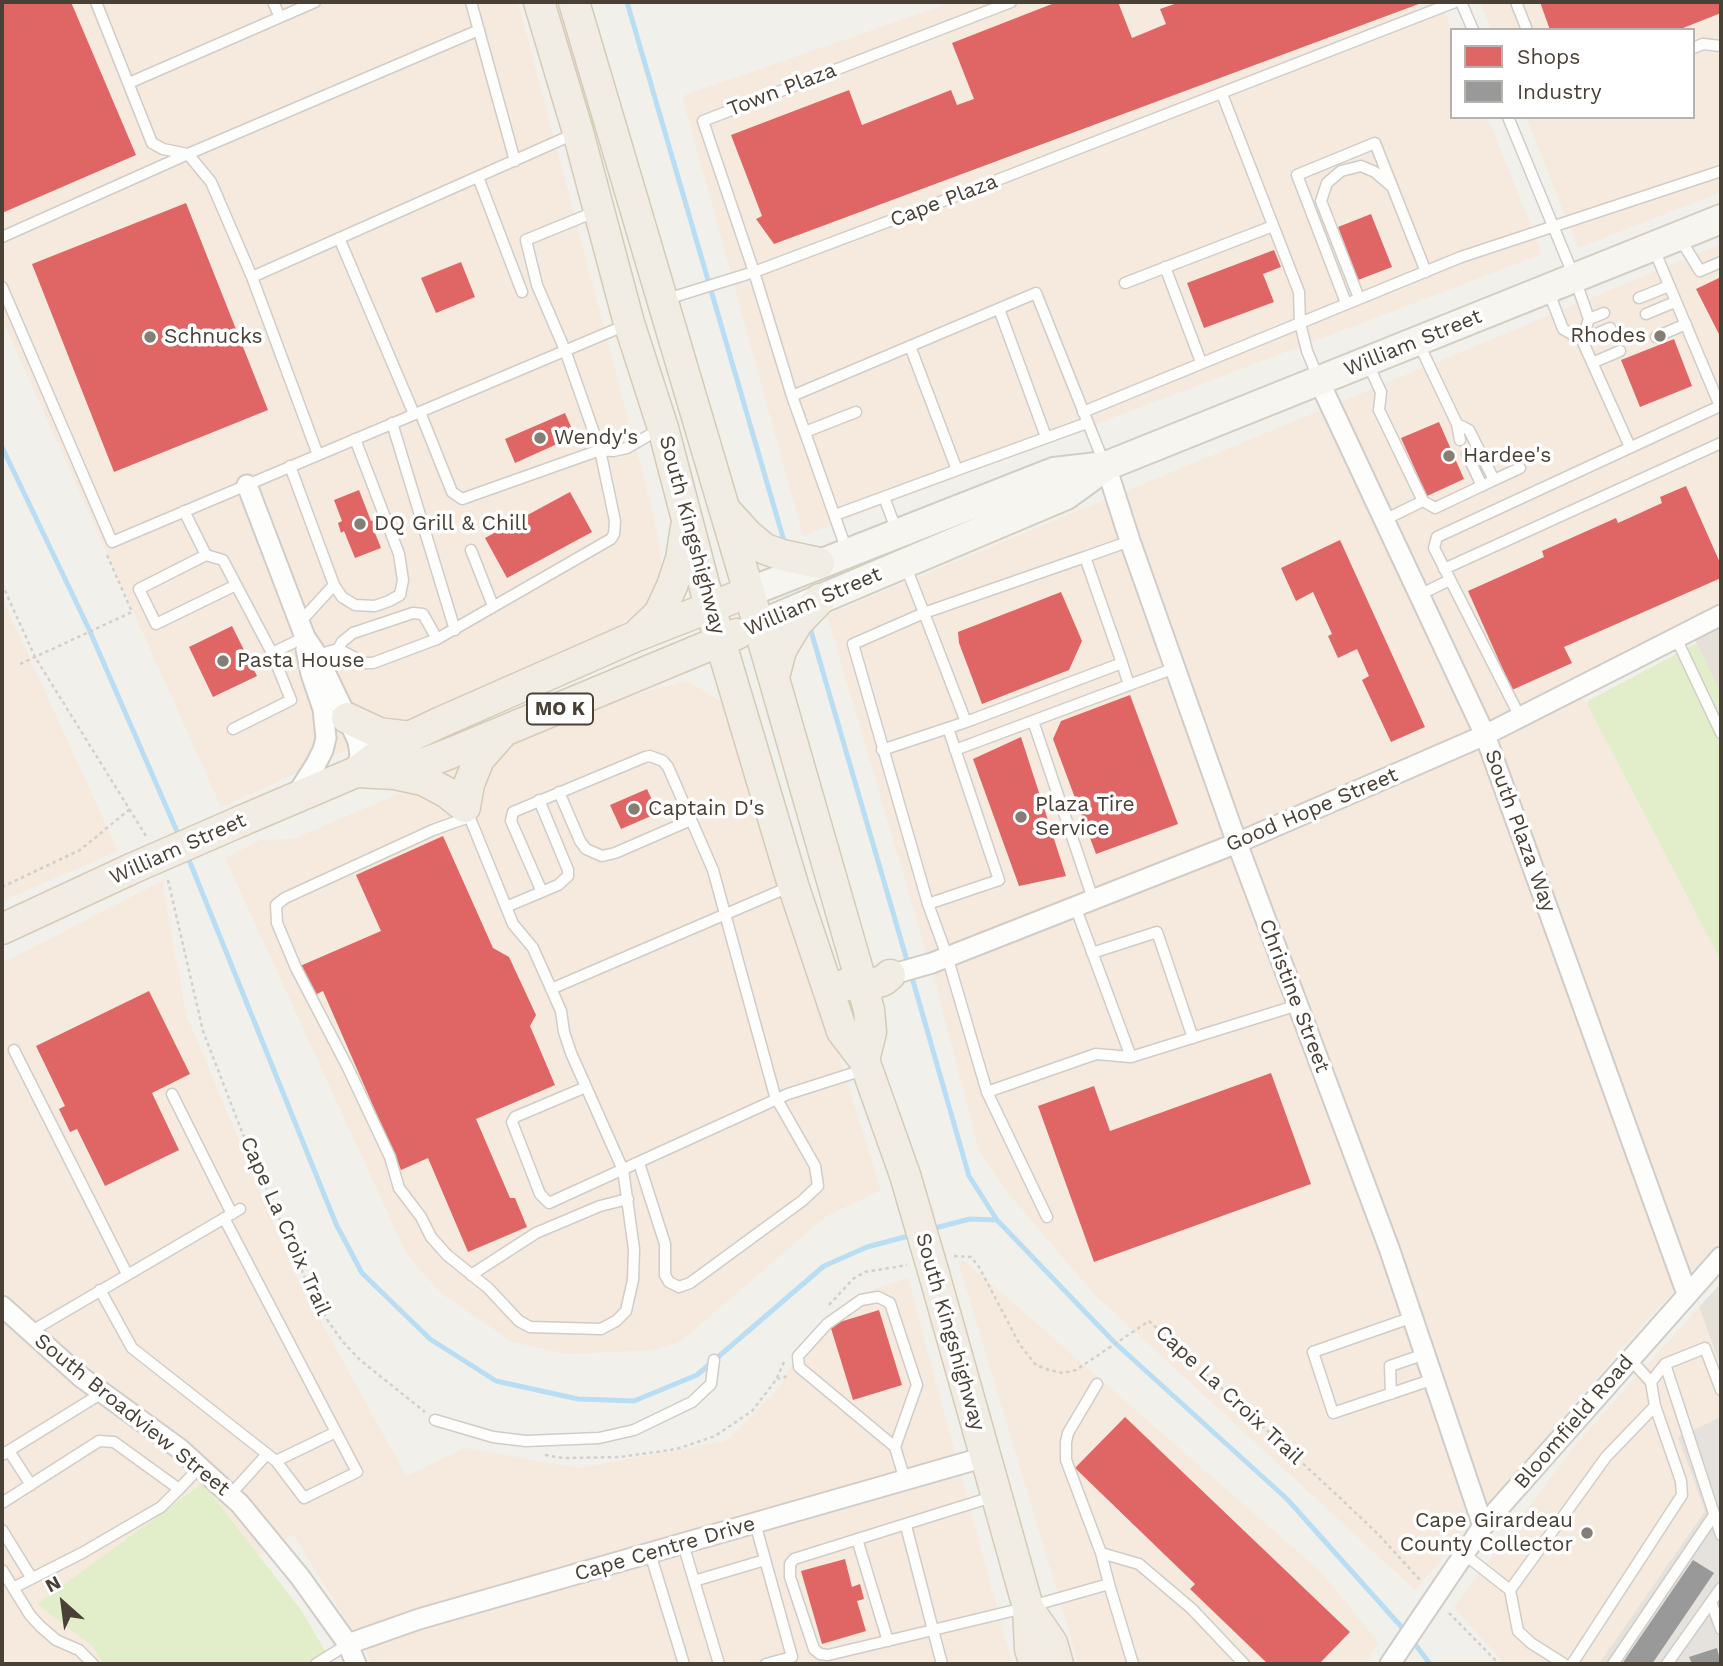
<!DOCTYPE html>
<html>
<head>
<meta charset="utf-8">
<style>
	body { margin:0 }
	#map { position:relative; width:1723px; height:1666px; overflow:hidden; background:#f2f0eb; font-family:"Work Sans",sans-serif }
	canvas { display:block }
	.frame { position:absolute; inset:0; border:4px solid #494136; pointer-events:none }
	.legend { position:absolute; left:1450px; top:28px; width:245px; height:91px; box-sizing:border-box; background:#fff; border:2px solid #b6b3af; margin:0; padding:9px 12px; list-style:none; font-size:21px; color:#494136 }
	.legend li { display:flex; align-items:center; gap:14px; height:35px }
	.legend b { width:35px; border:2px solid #b6b3af }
	.north { position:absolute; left:28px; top:1568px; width:70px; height:70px; -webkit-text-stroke:5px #fff; paint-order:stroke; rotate:332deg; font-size:19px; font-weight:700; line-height:28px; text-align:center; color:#494136 }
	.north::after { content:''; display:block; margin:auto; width:24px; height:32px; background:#494136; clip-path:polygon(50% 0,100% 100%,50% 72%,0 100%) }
</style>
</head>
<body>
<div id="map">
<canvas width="1723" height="1666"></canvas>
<div class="frame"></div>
<ul class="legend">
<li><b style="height:19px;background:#e06666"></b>Shops</li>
<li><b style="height:19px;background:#999"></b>Industry</li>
</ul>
<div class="north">N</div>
</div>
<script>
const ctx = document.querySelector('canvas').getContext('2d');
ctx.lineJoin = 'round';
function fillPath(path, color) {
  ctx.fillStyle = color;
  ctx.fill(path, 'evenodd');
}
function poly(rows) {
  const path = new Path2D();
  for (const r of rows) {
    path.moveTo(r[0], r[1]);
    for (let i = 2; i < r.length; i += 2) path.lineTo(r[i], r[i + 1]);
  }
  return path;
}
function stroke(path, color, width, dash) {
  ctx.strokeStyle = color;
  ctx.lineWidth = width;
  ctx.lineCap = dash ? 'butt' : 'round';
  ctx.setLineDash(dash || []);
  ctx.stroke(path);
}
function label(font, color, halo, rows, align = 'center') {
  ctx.font = font + ' "Work Sans",sans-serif';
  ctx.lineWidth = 7;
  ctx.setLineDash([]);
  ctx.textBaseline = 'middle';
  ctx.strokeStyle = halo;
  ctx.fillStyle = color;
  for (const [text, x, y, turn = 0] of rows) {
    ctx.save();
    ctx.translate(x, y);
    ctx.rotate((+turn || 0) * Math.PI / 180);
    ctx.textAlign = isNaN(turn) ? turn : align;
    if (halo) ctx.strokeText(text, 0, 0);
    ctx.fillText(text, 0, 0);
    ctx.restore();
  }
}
fillPath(poly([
	[1721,622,1721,694,1693,636],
	[1721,1283,1721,1368,1699,1307]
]), '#e6e1d8');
fillPath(poly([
	[2,2,518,2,654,517,663,572,645,608,607,634,221,807,2,319],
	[953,2,1441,2,1452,30,1452,117,1487,117,1542,254,803,536,682,96],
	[1480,2,1721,2,1721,192,1578,248,1526,117,1693,117,1693,30,1491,30],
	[1721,244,1721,622,1580,698,1586,702,1721,961,1721,1096,1718,1106,1721,1112,1721,1240,1629,1340,1415,1590,1094,1294,1012,1198,979,1151,935,982,827,615],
	[2,598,118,851,2,901],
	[687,681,728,705,881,1190,825,1217,680,1342,652,1350,568,1354,512,1342,442,1294,407,1255,225,858,260,840,293,839,622,698],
	[162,881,186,1014,294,1272,406,1476,465,1448,580,1468,726,1441,779,1388,809,1334,856,1295,908,1278,1012,1664,373,1664,293,1534,259,1556,203,1483,38,1604,92,1646,104,1664,2,1664,2,963],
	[958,1261,965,1261,1321,1572,1379,1643,1365,1664,1079,1664],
	[1699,1307,1721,1368,1721,1417,1679,1437,1705,1511,1599,1664,1505,1664,1454,1607,1575,1445]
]), '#f5eadd');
fillPath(poly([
	[1721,1417,1721,1664,1599,1664,1705,1511,1678,1437]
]), '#e5e1dc');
fillPath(poly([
	[1697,643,1721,694,1721,961,1586,702],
	[203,1483,301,1610,333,1664,104,1664,92,1646,37,1604]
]), '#e1eec9');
fillPath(poly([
	[2,2,71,2,136,155,2,213],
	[1057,2,1118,2,1132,38,1166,24,1160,9,1180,2,1424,2,774,244,756,219,762,216,731,135,849,90,862,125,951,90,957,105,974,99,952,43],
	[1540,2,1721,2,1721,13,1678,30,1550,30],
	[186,203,268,410,114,472,32,264],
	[1371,214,1392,267,1358,280,1338,227],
	[1274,250,1281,267,1263,274,1274,302,1204,328,1187,283],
	[461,262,475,297,436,313,421,278],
	[1721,277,1721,338,1696,289],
	[1674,339,1692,386,1640,407,1621,360],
	[565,413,575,436,515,463,505,439],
	[1439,422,1464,479,1427,496,1401,438],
	[1686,486,1721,565,1721,578,1564,647,1572,663,1512,690,1468,591,1544,557,1542,551,1616,518,1618,523,1662,503,1660,497],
	[359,490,371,521,379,518,382,524,373,528,381,548,355,558,344,531,341,533,338,523,342,521,334,500],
	[570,492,592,532,507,578,485,538],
	[1340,540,1425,727,1391,742,1362,680,1369,676,1357,649,1338,658,1328,636,1332,634,1313,592,1296,601,1281,568],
	[1061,592,1082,641,1069,670,982,704,959,643,958,632],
	[232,626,257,676,213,697,189,647],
	[1130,695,1178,824,1096,854,1053,739,1061,721],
	[1021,737,1066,876,1019,886,973,759],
	[647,789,658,813,621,829,610,805],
	[443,836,493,948,509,957,536,1015,530,1026,555,1085,476,1119,510,1198,515,1198,527,1227,468,1252,428,1158,401,1170,323,991,313,996,300,966,381,931,356,875],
	[149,991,190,1074,152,1093,179,1150,105,1186,77,1129,70,1132,59,1109,65,1106,36,1046],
	[1271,1073,1311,1184,1094,1262,1038,1106,1094,1086,1110,1131],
	[879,1310,902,1385,853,1400,830,1325],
	[1125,1417,1350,1632,1319,1664,1268,1664,1190,1589,1195,1584,1075,1468],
	[845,1559,852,1587,860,1584,864,1599,857,1601,866,1631,822,1644,801,1571]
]), '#e06666');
fillPath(poly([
	[1693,1560,1714,1573,1652,1664,1622,1664],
	[1717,1648,1721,1664,1692,1664,1689,1657]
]), '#999');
stroke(poly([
	[627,2,784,541],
	[2,447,88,627,179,836],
	[811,631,908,964],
	[187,855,336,1224,362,1273,430,1339,496,1381,578,1399,634,1401,697,1375,824,1266,867,1247,912,1235],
	[911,974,969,1176,997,1220],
	[931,1229,970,1219,997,1220,1114,1342,1287,1499,1406,1632],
	[1412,1640,1430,1664]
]), '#b9def3', 5);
const service = poly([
	[96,2,152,143,163,149,188,154,211,182,252,277,318,455],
	[273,2,280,17],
	[471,2,515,161],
	[1011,2,703,121,754,272,792,396,1036,293,1104,463],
	[1461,2,1473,30],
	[1516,2,1527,30],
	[1693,48,1703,44,1721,46],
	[129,83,315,2],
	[1222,94,1299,292,1300,323,1307,351,1319,380],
	[1508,117,1575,279,1589,319,1582,340],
	[478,177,522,292],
	[597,211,526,240,537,285,565,350,600,450,613,451,627,448,658,430],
	[2,237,188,154,479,30],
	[1679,237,1700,271,1721,262],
	[339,238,414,414],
	[1165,267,1201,362],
	[252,277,574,134],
	[1125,283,1273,226],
	[2,287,112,542,626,325],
	[1548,290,1563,329,1582,340,1630,447],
	[1359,298,1321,201,1327,183,1341,171,1361,166,1375,172,1390,185],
	[1639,298,1669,286],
	[667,299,754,272,964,193,1455,2],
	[1346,303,1297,175,1375,143,1426,272],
	[999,309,1046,437],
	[1646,314,1675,302],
	[1589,319,1604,313],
	[1656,337,1686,324],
	[1582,340,1610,328],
	[1418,342,1457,424,1469,430,1494,480,1435,508,1423,501],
	[910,346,957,470,1087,423],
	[1367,362,1381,392,1379,410,1423,501,1384,520],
	[1592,363,1620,351],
	[792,396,847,551],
	[1083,412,1461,257,1721,171],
	[392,423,455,630],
	[1457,424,1460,440],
	[805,432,856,412],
	[1467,454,1482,486],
	[290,466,334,585,342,597,355,605,375,606,389,601,400,595,403,580,399,554,355,439],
	[1494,480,1520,468],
	[884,497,897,532],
	[184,511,206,555,223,560,272,653,291,700,233,729],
	[835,515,957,470],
	[471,550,493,606],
	[206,555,139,589,156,624,236,585],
	[906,567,924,613,853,644,928,904,947,956,987,1092,1047,1217],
	[1444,569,1721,443],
	[1419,595,1450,580],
	[300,622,334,585],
	[1676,638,1721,733],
	[338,649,342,642,353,633,413,613,423,614,437,639],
	[272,653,305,637],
	[317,655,338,649,365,663,373,663,437,639,611,539,614,534,615,521,600,450,462,499,452,492,420,412],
	[1122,663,1129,685,1175,668],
	[1520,717,1434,548,1437,537,1720,406,1653,247],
	[1033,721,1093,899],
	[966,722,924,613,1085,557],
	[882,750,966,722,1122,663,1085,557,1130,541],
	[955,750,1129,685],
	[559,792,580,841,586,849,602,856,615,853,691,820],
	[467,811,513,924,533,948,561,1011,564,1032,571,1053,623,1170,634,1249,633,1280,626,1311,616,1321,601,1329,530,1327,519,1321,488,1288,447,1255,431,1237,421,1217,399,1188,390,1157,348,1068,296,968,277,923,276,905,285,898,433,830,469,817],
	[542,892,511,821,513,812,645,757,650,756,663,761,668,767,713,870,775,1096,815,1166,818,1186,802,1201,690,1283,679,1287,669,1282,665,1275,665,1244,639,1163],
	[928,904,999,880,948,728],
	[1075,906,1131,1057],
	[506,907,558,885,568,876,568,870,539,800],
	[1092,953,1157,932,1193,1038],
	[551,989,789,887],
	[14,1050,127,1274],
	[586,1087,515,1117,512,1122,540,1194,549,1203,788,1094,863,1070],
	[987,1092,1096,1054,1131,1057,1298,1005],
	[172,1094,232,1214],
	[471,1275,536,1233,600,1206,628,1199],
	[100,1290,132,1348,276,1461,336,1432,224,1218],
	[1413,1317,1313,1352,1333,1413,1434,1379],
	[30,1332,240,1209],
	[1630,1359,1651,1382,1655,1406],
	[1665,1364,1721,1535],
	[1651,1382,1665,1364,1705,1348,1721,1390],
	[1391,1394,1390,1366,1425,1354],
	[435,1420,493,1437,526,1441,599,1438,634,1430,692,1402,711,1384,714,1360],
	[895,1447,917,1385,890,1303,878,1297,861,1300,827,1324,798,1356,799,1367,895,1447,905,1480],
	[9,1451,31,1485],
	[2,1455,102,1393],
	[276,1461,304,1498,357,1472,336,1432],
	[230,1495,267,1454],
	[2,1503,99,1441,114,1442,179,1489,200,1467],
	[755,1523,792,1657,766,1664],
	[906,1526,933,1630,828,1655,820,1654,814,1649,790,1577,790,1564,794,1559,992,1497],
	[2,1530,31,1577],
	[857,1539,888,1641],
	[683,1544,719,1664],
	[650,1553,684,1664],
	[1101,1553,1139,1564,1192,1609,1244,1664],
	[1464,1554,1510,1590,1518,1631,1531,1643,1564,1664],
	[2,1570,30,1615,40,1626,56,1640,79,1650,93,1664],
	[694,1581,765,1560],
	[1109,1584,1133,1664],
	[13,1588,82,1553,161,1507,179,1489],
	[1510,1590,1606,1457,1655,1406,1681,1481,1682,1495,1572,1664],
	[1711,1602,1721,1629],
	[316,1664,348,1644],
	[942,1664,933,1630,1028,1607,1109,1584,1101,1553,1066,1460,1066,1442,1068,1433,1097,1384],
	[1613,1664,1714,1515],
	[1667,1664,1721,1588]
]);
const minor = poly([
	[1319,381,1485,735,1687,1294],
	[1106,466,1130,541,1237,843,1389,1248,1483,1526],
	[247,485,305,637,317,655,358,741,360,755,356,772],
	[295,797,316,764,323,750,326,738,323,709,311,674,306,649],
	[890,975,932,963,1237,843,1485,735,1721,615],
	[2,1306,81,1377,180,1449,240,1504,300,1577,348,1644,356,1664],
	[348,1644,419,1619,985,1457],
	[1390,1664,1483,1526,1721,1257]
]);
const secondary = poly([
	[1106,466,1721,219],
	[749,592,1054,472,1106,466,1066,495,759,625]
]);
const primary = poly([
	[539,2,578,132,629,323,663,428,710,607,794,888,842,1031,864,1060,905,1175],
	[574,2,749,592,863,988,869,1010,871,1032,864,1060],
	[727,512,748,535,765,549,782,555,819,563],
	[640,632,659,614,672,586,681,559,686,527],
	[774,677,781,650,797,623,820,599],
	[347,718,379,733,411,737],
	[356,772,395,774,446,755,737,634],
	[395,774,423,780,446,792,465,807],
	[465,807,469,784,479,759,501,734],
	[241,821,356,772,392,745,441,722,634,637,749,592],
	[2,929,131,869],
	[846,984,863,988,884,980,890,975],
	[934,1274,1028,1607,1030,1649,1035,1664],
	[1028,1608,1052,1643,1058,1664]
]);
stroke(service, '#d0cdc8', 13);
stroke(minor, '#d0cdc8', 23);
stroke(secondary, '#d3cec3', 32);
stroke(primary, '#d5cbb7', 33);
stroke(poly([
	[2,584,35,657,146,836],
	[20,664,132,612,107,555],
	[168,880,203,1031,242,1132,309,1287,328,1321,343,1342,360,1360,425,1412],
	[2,887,80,850,130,809],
	[954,1256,971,1257,979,1267,1020,1345,1036,1365,1049,1370,1063,1373,1076,1370,1149,1321,1338,1496,1378,1534,1420,1580],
	[829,1305,853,1279,865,1272,907,1265],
	[777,1378,782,1379,789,1374],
	[545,1455,563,1458,620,1457,677,1449,715,1436,752,1411,776,1380,784,1362],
	[1449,1613,1499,1664]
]), '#d2d0ca', 2.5, [3.5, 3.5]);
stroke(service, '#fdfdfc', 10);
stroke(minor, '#fdfdfc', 19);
stroke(secondary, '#f7f5ef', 28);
stroke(primary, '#f1ede4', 30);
const primaryBridge = poly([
	[131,869,241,821],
	[905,1175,934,1274]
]);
stroke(primaryBridge, '#d5cbb7', 33, []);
stroke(primaryBridge, '#f1ede4', 30);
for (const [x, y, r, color] of [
	[1660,336,7,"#847e75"],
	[150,337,7,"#847e75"],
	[540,438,7,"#847e75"],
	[1449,456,7,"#847e75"],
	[360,524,7,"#847e75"],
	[223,661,7,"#847e75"],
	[634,809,7,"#847e75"],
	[1021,817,7,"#847e75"],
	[1587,1533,7,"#847e75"]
]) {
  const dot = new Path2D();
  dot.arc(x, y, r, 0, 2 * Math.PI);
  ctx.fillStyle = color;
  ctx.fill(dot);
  stroke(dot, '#fff', 2.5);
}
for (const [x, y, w] of [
	[560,709,66]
]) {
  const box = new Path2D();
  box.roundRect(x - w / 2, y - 15.5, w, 31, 5);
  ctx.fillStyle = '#fff';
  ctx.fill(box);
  stroke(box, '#494136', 2);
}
label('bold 19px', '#494136', null, [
	["MO K",560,709]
]);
label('21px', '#494136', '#fff', [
	["Town Plaza",782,90,-21],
	["Cape Plaza",944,201,-21],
	["William Street",1413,343,-22],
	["South Kingshighway",692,535,75],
	["William Street",813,602,-23],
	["Good Hope Street",1312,810,-23],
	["South Plaza Way",1520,831,70],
	["William Street",178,849,-24],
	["Christine Street",1294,996,69],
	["Cape La Croix Trail",285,1226,66],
	["South Kingshighway",950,1332,74],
	["Cape La Croix Trail",1229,1395,43],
	["South Broadview Street",132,1415,39],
	["Bloomfield Road",1574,1422,-49],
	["Cape Centre Drive",665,1549,-16]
]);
label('21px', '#494136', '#fff', [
	["Rhodes",1646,336,"right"],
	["Schnucks",164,337],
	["Wendy's",554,438],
	["Hardee's",1463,456],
	["DQ Grill & Chill",374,524],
	["Pasta House",237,661],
	["Plaza Tire",1035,805],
	["Service",1035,829],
	["Captain D's",648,809],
	["Cape Girardeau",1573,1521,"right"],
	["County Collector",1573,1545,"right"]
], 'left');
</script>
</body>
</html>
